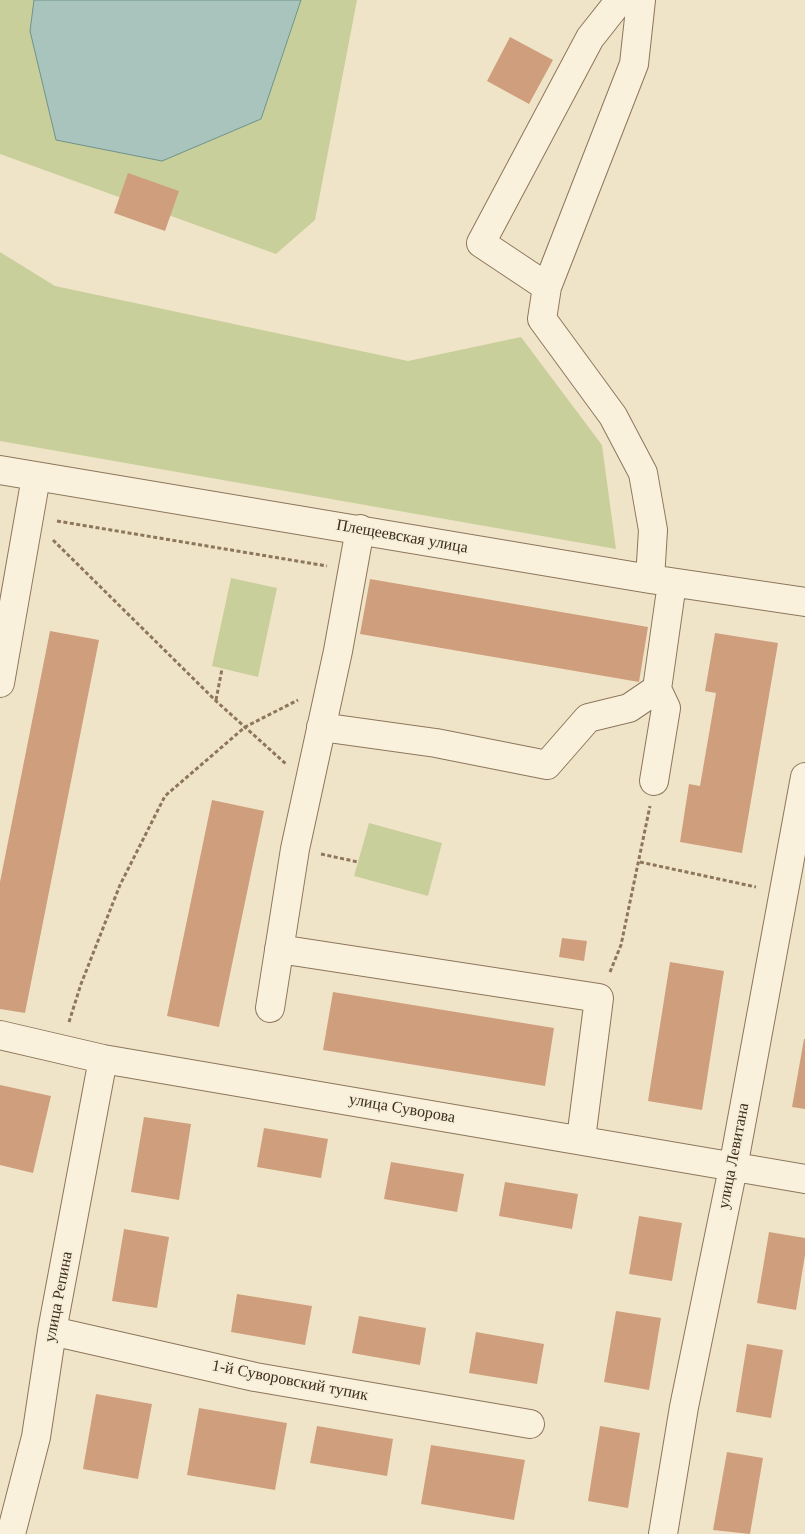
<!DOCTYPE html>
<html>
<head>
<meta charset="utf-8">
<style>
	body { margin:0 }
	canvas { display:block; background:#f0e4c8 }
</style>
</head>
<body>
<canvas width="805" height="1534"></canvas>
<script>
const ctx = document.querySelector('canvas').getContext('2d');
ctx.lineJoin = 'round';
function fillPath(path, color) {
  ctx.fillStyle = color;
  ctx.fill(path, 'evenodd');
}
function poly(rows) {
  const path = new Path2D();
  for (const r of rows) {
    path.moveTo(r[0], r[1]);
    for (let i = 2; i < r.length; i += 2) path.lineTo(r[i], r[i + 1]);
  }
  return path;
}
function stroke(path, color, width, dash) {
  ctx.strokeStyle = color;
  ctx.lineWidth = width;
  ctx.lineCap = dash ? 'butt' : 'round';
  ctx.setLineDash(dash || []);
  ctx.stroke(path);
}
function label(font, color, halo, rows, align = 'center') {
  ctx.font = font + ' "Times New Roman",serif';
  ctx.lineWidth = 4;
  ctx.setLineDash([]);
  ctx.textBaseline = 'middle';
  ctx.strokeStyle = halo;
  ctx.fillStyle = color;
  for (const [text, x, y, turn = 0] of rows) {
    ctx.save();
    ctx.translate(x, y);
    ctx.rotate((+turn || 0) * Math.PI / 180);
    ctx.textAlign = isNaN(turn) ? turn : align;
    if (halo) ctx.strokeText(text, 0, 0);
    ctx.fillText(text, 0, 0);
    ctx.restore();
  }
}
fillPath(poly([
	[0,0,34,0,30,31,261,119,301,0,357,0,315,220,276,254,0,154],
	[0,252,55,286,408,361,521,337,602,445,616,549,0,441],
	[231,578,277,588,258,677,212,666],
	[369,823,442,843,428,896,354,876]
]), '#c9cf9b');
const water = poly([
	[34,0,301,0,261,119,162,161,56,140,30,31,34,0]
]);
fillPath(water, '#a9c4bc');
stroke(water, '#6f938a', 1);
fillPath(poly([
	[510,37,553,60,529,104,487,81],
	[128,173,179,191,165,231,114,213],
	[370,579,648,627,639,682,360,634],
	[50,631,99,640,25,1013,0,1009,0,882],
	[715,633,778,643,742,853,680,842,689,784,700,786,716,693,705,691],
	[212,800,264,811,219,1027,167,1016],
	[562,938,587,941,584,961,559,957],
	[670,962,724,971,702,1110,648,1101],
	[333,992,554,1028,545,1086,323,1050],
	[804,1039,805,1039,805,1109,792,1107],
	[0,1085,51,1096,33,1173,0,1165],
	[144,1117,191,1124,179,1200,131,1192],
	[264,1128,328,1139,321,1178,257,1167],
	[391,1162,464,1174,457,1212,384,1199],
	[505,1182,578,1194,572,1229,499,1216],
	[639,1216,682,1223,672,1281,629,1274],
	[124,1229,169,1237,157,1308,112,1301],
	[769,1232,805,1238,805,1255,796,1310,757,1303],
	[237,1294,312,1306,305,1345,231,1332],
	[616,1311,661,1318,649,1390,604,1382],
	[359,1316,426,1328,420,1365,352,1353],
	[476,1332,544,1344,537,1384,469,1373],
	[747,1344,783,1350,771,1418,736,1412],
	[96,1394,152,1404,138,1479,83,1469],
	[199,1408,287,1423,275,1490,187,1475],
	[317,1426,393,1439,387,1476,310,1463],
	[600,1426,640,1433,628,1508,588,1501],
	[431,1445,525,1460,514,1520,421,1504],
	[727,1452,763,1458,750,1534,713,1530]
]), '#cf9f7d');
const minor = poly([
	[641,0,634,64,547,287,542,319,613,416,643,473,653,530,650,579],
	[547,287,481,243,590,38,620,0],
	[0,470,650,579,805,602],
	[0,683,36,477],
	[321,727,436,743,547,765,588,718,629,708,657,689],
	[654,781,666,708,657,689,672,583],
	[279,949,599,998,581,1139],
	[270,1008,295,849,338,651,360,529],
	[0,1035,103,1059,805,1179],
	[52,1331,255,1377,530,1424],
	[11,1534,36,1437,52,1331,103,1059],
	[663,1534,684,1407,733,1168,805,777]
]);
stroke(minor, '#8d765c', 30);
stroke(poly([
	[57,521,327,566],
	[53,540,216,701,286,764],
	[216,700,222,669],
	[321,854,358,862],
	[640,862,756,887],
	[610,972,621,945,650,806],
	[69,1022,81,984,120,885,165,796,245,727,298,700]
]), '#8d765c', 3, [4, 2.5]);
stroke(minor, '#faf1dc', 28);
label('16px', '#3d2e20', '#f7eed8', [
	["Плещеевская улица",402,537,10],
	["улица Суворова",402,1109,10],
	["улица Левитана",734,1156,-79],
	["улица Репина",59,1297,-79],
	["1-й Суворовский тупик",290,1381,11]
]);
</script>
</body>
</html>
